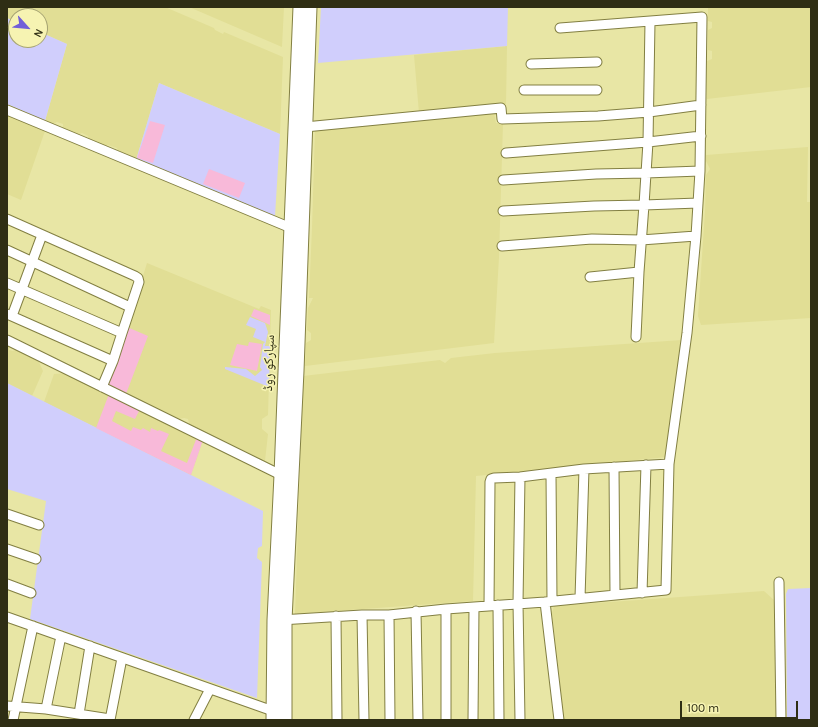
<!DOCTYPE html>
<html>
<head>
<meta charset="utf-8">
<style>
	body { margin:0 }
	#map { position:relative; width:818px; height:727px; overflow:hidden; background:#e8e6a5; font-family:Karla,sans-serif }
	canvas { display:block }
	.frame { position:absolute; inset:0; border:8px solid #2f2e14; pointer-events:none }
	.north { position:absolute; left:8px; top:8px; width:40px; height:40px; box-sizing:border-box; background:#f6f3b2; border:1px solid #a6a473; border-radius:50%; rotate:117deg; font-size:11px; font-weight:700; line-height:16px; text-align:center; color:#2f2e14 }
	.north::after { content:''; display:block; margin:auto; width:14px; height:18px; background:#715ed8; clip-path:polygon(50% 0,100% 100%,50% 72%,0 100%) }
	.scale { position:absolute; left:680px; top:701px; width:118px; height:18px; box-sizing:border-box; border:2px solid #2f2e14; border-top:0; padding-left:5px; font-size:12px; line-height:14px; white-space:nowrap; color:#2f2e14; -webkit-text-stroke:3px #f6f3b2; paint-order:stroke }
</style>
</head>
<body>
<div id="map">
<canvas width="818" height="727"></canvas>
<div class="frame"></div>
<div class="north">N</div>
<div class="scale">100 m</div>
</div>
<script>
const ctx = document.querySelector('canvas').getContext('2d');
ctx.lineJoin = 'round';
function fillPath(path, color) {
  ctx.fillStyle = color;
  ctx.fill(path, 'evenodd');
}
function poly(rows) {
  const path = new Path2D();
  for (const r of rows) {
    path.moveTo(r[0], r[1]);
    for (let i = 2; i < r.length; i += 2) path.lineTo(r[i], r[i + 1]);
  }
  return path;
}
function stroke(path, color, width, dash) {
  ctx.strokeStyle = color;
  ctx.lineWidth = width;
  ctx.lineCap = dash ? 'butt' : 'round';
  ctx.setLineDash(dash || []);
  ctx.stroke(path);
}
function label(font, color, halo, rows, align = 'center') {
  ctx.font = font + ' Karla,"Noto Naskh Arabic",sans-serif';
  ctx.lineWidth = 3;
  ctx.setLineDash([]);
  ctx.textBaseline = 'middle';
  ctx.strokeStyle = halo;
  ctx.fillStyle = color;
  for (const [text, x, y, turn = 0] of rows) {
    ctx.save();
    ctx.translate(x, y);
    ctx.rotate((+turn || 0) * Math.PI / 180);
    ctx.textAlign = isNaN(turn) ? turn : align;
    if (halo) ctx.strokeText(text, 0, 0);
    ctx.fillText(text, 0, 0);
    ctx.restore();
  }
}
fillPath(poly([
	[7,7,165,7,214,28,215,30,223,34,224,32,283,57,280,134,159,83,136,160,118,153,117,148,108,145,105,147,89,140,88,136,82,133,77,135,63,129,63,124,57,122,53,124,45,121,67,44,40,32,40,16,16,16,16,22,7,18],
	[189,7,284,7,282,47],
	[708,7,811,7,811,87,707,99,707,61,712,59,712,51,708,50,708,30,712,28,712,22,708,21],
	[507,46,506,104,419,113,414,55],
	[494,112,496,123,503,123,499,257,494,343,305,366,306,343,311,340,311,333,307,330,308,308,313,298,309,298,312,228,315,129],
	[7,114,45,131,21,200,7,194],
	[808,147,807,202,811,202,811,318,701,325,698,316,705,211,706,175,710,169,706,161,706,155],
	[147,263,259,309,261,306,271,310,268,415,262,419,262,429,268,434,265,461,189,424,188,419,184,418,179,419,106,385,135,302],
	[682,340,667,457,476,476,473,601,295,614,303,376,440,360,445,363,451,358,495,353],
	[7,344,9,345,9,350,13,351,17,349,38,360,43,371,32,396,7,383],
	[67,373,183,430,185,434,192,437,196,436,203,440,191,475,44,402,54,374],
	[764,591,775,601,776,720,564,720,552,613,554,606]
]), '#e1de95');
fillPath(poly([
	[321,7,508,7,507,46,318,63],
	[7,18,16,22,16,40,40,40,40,32,67,44,45,121,7,104],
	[159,83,280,134,275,216,136,160],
	[250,317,265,323,268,332,265,346,270,346,269,387,225,369,225,367,246,369,255,376,262,370,260,367,263,344,265,342,253,337,256,329,246,325],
	[7,383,263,511,262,546,258,548,257,558,262,562,257,698,30,619,46,501,7,489],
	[811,588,811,720,787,720,786,594,788,589]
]), '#d0cefc');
fillPath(poly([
	[150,121,165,125,153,163,137,158],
	[209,169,245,183,239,198,203,184],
	[254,309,270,315,270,325,251,316],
	[127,327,148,336,126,394,106,385],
	[249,342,262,344,257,371,230,365,237,344,248,346],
	[109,394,140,409,135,419,116,411,112,421,131,431,133,427,141,430,143,428,150,432,151,428,158,431,159,430,169,434,161,451,187,463,197,437,203,440,191,475,96,428]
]), '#f8b9d9');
const street = poly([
	[531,64,597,62],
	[524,90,597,90],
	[7,110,291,228],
	[305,127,501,108,502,119,598,116,649,112,701,105],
	[506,153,648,142,701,136],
	[503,180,596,174,646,173,700,171],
	[503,211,594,206,644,205,698,203],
	[7,219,135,276,138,278,139,282,122,333,113,361,102,387],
	[502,246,592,239,641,240,696,236],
	[7,250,130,307],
	[590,277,639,272],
	[7,283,122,333],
	[7,314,113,361],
	[12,316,42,235],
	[636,337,639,272,644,205,648,142,650,22],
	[7,340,281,475],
	[614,467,615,595],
	[551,474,552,601],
	[7,514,39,525],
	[7,549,36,559],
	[779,582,781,720],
	[7,584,31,593],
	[642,593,646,465],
	[580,598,584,469],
	[545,602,559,720],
	[498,605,499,720],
	[489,606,490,482,491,479,494,478,520,477,584,469,669,464],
	[446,609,446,720],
	[416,611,418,720],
	[362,615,364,720],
	[389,615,390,720],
	[336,616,337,720],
	[7,617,273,711],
	[280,620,362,615,389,615,446,609,545,602,666,590,669,464,687,333,696,236,700,171,702,17,560,28],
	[7,706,46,709,110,719],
	[46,709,61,636],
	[79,714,90,646],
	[13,720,33,626],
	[110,720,122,658],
	[194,720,210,689],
	[473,720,474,607],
	[520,720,518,603,520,477]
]);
const secondary = poly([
	[273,720,274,620,281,475,285,372,300,7],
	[285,720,285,620,297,371,310,7]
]);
stroke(street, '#827f42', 11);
stroke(secondary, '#827f42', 15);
stroke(street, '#fff', 9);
stroke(secondary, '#fff', 13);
label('14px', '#2f2e14', '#f6f3b2', [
	["سپارکو روڈ",269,363,-88]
]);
</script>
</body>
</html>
